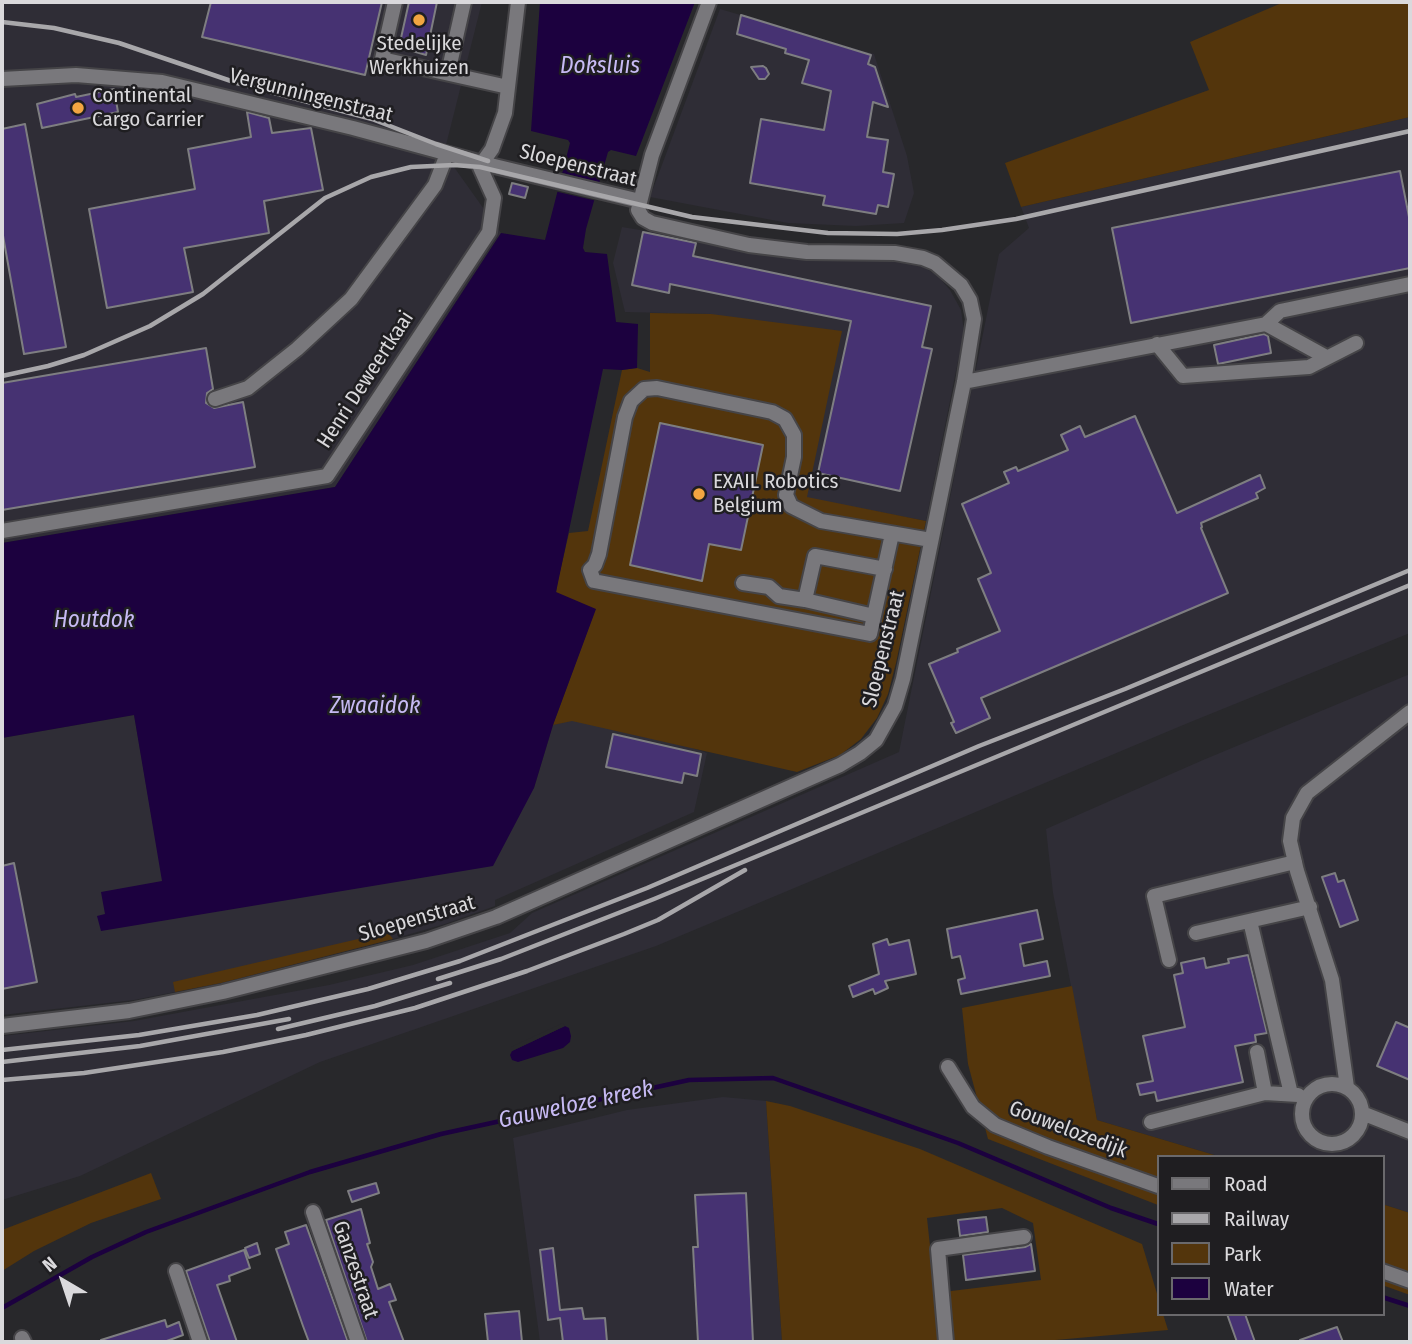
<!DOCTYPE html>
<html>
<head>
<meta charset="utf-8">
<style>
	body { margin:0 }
	#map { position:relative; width:1412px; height:1344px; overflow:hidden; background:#28282b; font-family:"Fira Sans Condensed",sans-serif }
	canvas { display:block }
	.frame { position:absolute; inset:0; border:4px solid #dad9dc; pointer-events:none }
	.legend { position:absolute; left:1157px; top:1155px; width:228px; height:161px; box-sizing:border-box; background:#1f1e21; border:2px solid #6a696c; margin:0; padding:9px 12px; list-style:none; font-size:21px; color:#dad9dc }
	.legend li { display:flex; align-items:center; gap:14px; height:35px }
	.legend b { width:35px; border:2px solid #6a696c }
	.north { position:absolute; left:28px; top:1246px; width:70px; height:70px; -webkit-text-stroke:5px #1f1e21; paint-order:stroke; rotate:321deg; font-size:19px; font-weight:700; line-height:28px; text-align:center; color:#dad9dc }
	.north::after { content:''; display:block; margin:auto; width:24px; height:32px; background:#dad9dc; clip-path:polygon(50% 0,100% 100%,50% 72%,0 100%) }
</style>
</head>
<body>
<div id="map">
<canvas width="1412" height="1344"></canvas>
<div class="frame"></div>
<ul class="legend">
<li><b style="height:9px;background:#79787c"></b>Road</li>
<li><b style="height:9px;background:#a8a7aa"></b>Railway</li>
<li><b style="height:19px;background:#53350c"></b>Park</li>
<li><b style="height:19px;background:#1c013f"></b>Water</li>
</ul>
<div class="north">N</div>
</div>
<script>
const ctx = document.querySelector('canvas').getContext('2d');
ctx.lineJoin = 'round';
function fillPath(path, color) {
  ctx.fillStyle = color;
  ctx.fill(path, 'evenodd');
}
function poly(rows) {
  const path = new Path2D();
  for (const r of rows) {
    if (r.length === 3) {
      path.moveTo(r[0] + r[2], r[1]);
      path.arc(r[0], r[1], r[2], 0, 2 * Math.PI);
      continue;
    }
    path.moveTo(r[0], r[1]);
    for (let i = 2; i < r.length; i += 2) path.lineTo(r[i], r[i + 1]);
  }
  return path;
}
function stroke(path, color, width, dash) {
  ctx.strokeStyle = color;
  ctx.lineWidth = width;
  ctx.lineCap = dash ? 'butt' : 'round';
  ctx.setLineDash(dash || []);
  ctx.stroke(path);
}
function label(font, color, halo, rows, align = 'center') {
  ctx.font = font + ' "Fira Sans Condensed",sans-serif';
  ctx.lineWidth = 5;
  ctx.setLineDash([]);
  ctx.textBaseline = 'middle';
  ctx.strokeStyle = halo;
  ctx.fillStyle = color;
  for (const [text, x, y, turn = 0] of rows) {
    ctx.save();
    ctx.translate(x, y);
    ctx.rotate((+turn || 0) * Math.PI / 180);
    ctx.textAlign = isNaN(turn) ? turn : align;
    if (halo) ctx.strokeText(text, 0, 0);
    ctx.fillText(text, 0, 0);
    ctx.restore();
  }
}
fillPath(poly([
	[2,2,482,2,444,153,501,233,335,487,2,543],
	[720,9,874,54,907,156,914,193,904,223,856,226,788,223,650,197],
	[1410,117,1410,633,1188,723,656,946,320,1062,80,1176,2,1200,2,1036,134,1021,329,985,413,965,510,933,532,913,899,752,999,254,1029,228,1021,207],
	[622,227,809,258,897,259,918,264,937,275,950,290,961,310,964,331,926,521,806,498,711,314,625,312,613,263],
	[1410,674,1410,1213,1382,1204,1382,1157,1221,1157,1097,1120,1053,893,1046,829,1203,760],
	[134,715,163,881,138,923,534,788,553,725,572,720,690,747,707,753,694,812,495,900,495,906,445,924,393,939,221,983,134,1000,2,1015,2,738],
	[723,1097,766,1101,782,1342,540,1342,513,1138,627,1110]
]), '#2f2d36');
fillPath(poly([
	[1284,2,1410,2,1410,117,1021,207,1005,163,1209,90,1190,42],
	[650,313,711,314,842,331,807,497,926,521,896,663,888,694,877,718,861,739,840,755,797,772,572,721,553,725,595,610,556,593,558,580,569,533,588,531,622,370,637,368,650,372],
	[384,933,389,934,393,939,221,983,175,992,173,982],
	[1072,986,1097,1120,1221,1157,1158,1157,1158,1205,988,1139,968,1064,962,1008],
	[766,1101,790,1106,920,1149,1142,1244,1158,1297,1158,1314,1163,1314,1168,1330,1033,1342,782,1342],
	[1002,1208,1033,1223,1041,1280,935,1293,927,1218],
	[151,1173,161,1199,91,1223,34,1251,2,1271,2,1230],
	[1382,1204,1410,1213,1410,1295,1382,1285]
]), '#53350c');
fillPath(poly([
	[540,2,695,2,636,156,611,150,608,152,586,229,583,248,585,252,607,254,616,322,638,324,637,368,622,370,603,369,556,592,596,609,553,725,534,788,493,866,101,931,97,916,105,914,101,892,162,881,134,715,2,738,2,543,335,487,501,233,545,240,570,143,568,140,531,131],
	[565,1026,569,1028,571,1036,570,1042,563,1048,518,1062,512,1060,510,1055,512,1051]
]), '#1c013f');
fillPath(poly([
	[559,172,602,183,597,201,554,191],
	[563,1023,565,1026,512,1051,511,1047]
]), '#28282b');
stroke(poly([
	[1382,1297,1410,1306],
	[2,1308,92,1257,146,1232,310,1172,441,1134,689,1080,773,1078,958,1143,1111,1208,1158,1224]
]), '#1c013f', 4.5);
const building = poly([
	[211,2,382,2,365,75,202,37,211,2],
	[409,2,437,2,426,55,399,47,409,2],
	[741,15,871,55,868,64,875,67,888,107,873,102,867,137,888,140,883,172,894,174,888,207,878,205,876,214,823,205,825,196,750,183,761,119,824,130,831,91,802,83,809,60,785,53,786,49,737,34,741,15],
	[763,66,766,68,769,74,765,79,759,79,751,67,763,66],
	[114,89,118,112,42,128,37,104,75,94,76,97,114,89],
	[247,112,269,118,272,133,311,128,323,190,264,201,269,233,184,248,193,292,107,308,89,209,195,189,188,149,251,137,247,112],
	[25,124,66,347,24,354,2,230,2,129,25,124],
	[1400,171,1410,222,1410,268,1131,323,1112,228,1400,171],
	[512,183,528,187,525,198,509,194,512,183],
	[643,232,696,243,693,256,931,306,922,347,932,349,900,491,818,473,851,321,670,284,669,293,632,285,643,232],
	[1264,334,1268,336,1271,353,1218,364,1214,345,1264,334],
	[206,348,213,389,207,393,206,403,214,408,243,402,255,467,2,510,2,383,206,348],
	[1135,416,1177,513,1260,475,1265,488,1256,493,1258,498,1201,523,1202,527,1201,528,1228,593,981,698,990,718,956,733,951,723,954,722,929,664,958,652,957,649,1000,631,978,579,991,573,962,504,1009,483,1004,472,1016,467,1018,471,1068,450,1061,435,1080,426,1085,437,1135,416],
	[660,423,763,445,741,550,709,544,702,581,630,565,660,423],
	[613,734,701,754,697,776,684,773,682,783,606,767,613,734],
	[14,863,37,982,2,989,2,866,14,863],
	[1335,873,1338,882,1344,880,1358,920,1340,927,1322,877,1335,873],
	[1037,910,1043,939,1020,944,1024,966,1047,961,1050,976,961,994,958,980,965,978,960,956,952,958,947,929,1037,910],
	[887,939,889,945,909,940,916,974,885,981,888,988,875,994,873,989,853,997,849,986,879,974,873,944,887,939],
	[1248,955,1267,1033,1255,1035,1256,1042,1235,1046,1243,1082,1157,1101,1155,1092,1140,1095,1137,1084,1153,1081,1143,1036,1185,1027,1174,975,1183,973,1181,963,1204,958,1206,968,1229,963,1228,959,1248,955],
	[1396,1022,1410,1028,1410,1080,1377,1066,1396,1022],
	[376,1183,379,1193,352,1202,348,1191,376,1183],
	[746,1193,753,1342,698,1342,693,1247,698,1247,695,1195,746,1193],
	[361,1209,370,1243,367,1244,373,1262,371,1267,378,1289,390,1284,396,1300,389,1302,404,1342,367,1342,326,1220,361,1209],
	[986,1217,988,1232,960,1236,958,1220,986,1217],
	[306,1225,337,1311,348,1342,309,1342,303,1326,276,1249,289,1244,285,1232,306,1225],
	[257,1243,260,1254,249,1258,245,1248,257,1243],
	[1031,1244,1035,1271,966,1280,963,1255,1025,1247,1031,1244],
	[553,1248,560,1310,582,1308,584,1319,605,1318,607,1342,563,1342,560,1318,548,1320,540,1250,553,1248],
	[244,1250,250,1268,229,1276,230,1281,217,1285,237,1342,210,1342,186,1271,244,1250],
	[519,1311,522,1342,488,1342,485,1314,519,1311],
	[1227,1314,1245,1314,1255,1342,1237,1342,1227,1314],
	[165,1320,167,1327,179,1322,183,1335,164,1342,101,1342,101,1340,165,1320],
	[1337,1327,1343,1342,1300,1342,1300,1340,1337,1327]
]);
fillPath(building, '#463272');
stroke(building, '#7e7e81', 2);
const minor = poly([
	[395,2,382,59,508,87],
	[448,73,464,2],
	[2,79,76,75,162,82,353,128,482,163,640,201],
	[482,163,492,149,505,113,518,2],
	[1266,324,1280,311,1410,284],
	[1157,344,1183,376,1309,367,1356,343],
	[964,382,1266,324,1326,357],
	[215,399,248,388,297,349,351,299,435,185,447,154],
	[2,531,327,476,489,232,494,198,480,167,482,163],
	[892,534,870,634,594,581,590,570,595,565,599,554,625,417,631,401,644,389,657,388,772,412,785,419,794,435,794,457,786,495,791,506,821,521,931,540],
	[743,583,769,587,779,596,805,600],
	[874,616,805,600,815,556,885,569],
	[1250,921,1291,1094],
	[1196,933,1310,907],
	[1169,960,1154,896,1295,862],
	[2,1026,129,1011,223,992,426,941,496,917,840,765,860,753,876,740,895,706,903,679,964,382,974,319,970,300,961,285,935,263,923,258,895,253,807,252,749,245,652,223,643,218,638,210,652,155,709,2],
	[1257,1052,1265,1093],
	[948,1067,973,1107,995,1125,1048,1147,1158,1186],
	[1332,1114,30],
	[1347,1087,1332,980,1297,871,1290,841,1293,818,1307,793,1410,712],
	[1362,1113,1410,1132],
	[1151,1122,1265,1093,1298,1095],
	[313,1212,358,1342],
	[176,1271,200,1342],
	[1382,1271,1410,1281],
	[22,1338,24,1342],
	[946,1342,938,1249,1024,1237]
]);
stroke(minor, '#454447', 18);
stroke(minor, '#79787c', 14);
stroke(poly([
	[2,22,54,28,119,43,237,83,372,119,436,144,488,161],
	[2,376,48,366,84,355,150,326,203,294,325,198,371,177,411,167,454,165,480,167,692,217,828,233,897,234,942,230,1016,219,1410,131],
	[438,979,501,959,654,899,1410,585],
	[278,1029,375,1006,450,983],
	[2,1050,139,1035,257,1015,368,989,460,961,647,888,979,746,1125,689,1410,570],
	[2,1062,140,1046,289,1019],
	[2,1080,84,1073,223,1052,306,1035,415,1008,527,971,624,934,658,920,745,870]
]), '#a8a7aa', 4.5);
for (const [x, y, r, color] of [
	[419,20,7,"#f2a541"],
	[78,108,7,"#f2a541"],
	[699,494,7,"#f2a541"]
]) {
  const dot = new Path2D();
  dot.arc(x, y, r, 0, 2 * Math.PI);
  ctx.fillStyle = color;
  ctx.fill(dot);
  stroke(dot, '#1f1e21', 2.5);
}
label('21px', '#dad9dc', '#1f1e21', [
	["Stedelijke",419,44,"center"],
	["Werkhuizen",419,68,"center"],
	["Continental",92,96],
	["Cargo Carrier",92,120],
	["EXAIL Robotics",713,482],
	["Belgium",713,506]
], 'left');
label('21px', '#dad9dc', '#1f1e21', [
	["Vergunningenstraat",311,96,14],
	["Sloepenstraat",578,166,14],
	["Henri Deweertkaai",366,380,-57],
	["Sloepenstraat",884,649,-76],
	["Sloepenstraat",417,919,-16],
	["Gouwelozedijk",1068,1130,21],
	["Ganzestraat",355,1270,71]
]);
label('italic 23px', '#c7baf4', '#1f1e21', [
	["Doksluis",600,67],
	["Houtdok",94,621],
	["Zwaaidok",375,707],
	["Gauweloze kreek",576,1105,-12]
]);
</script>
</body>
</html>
